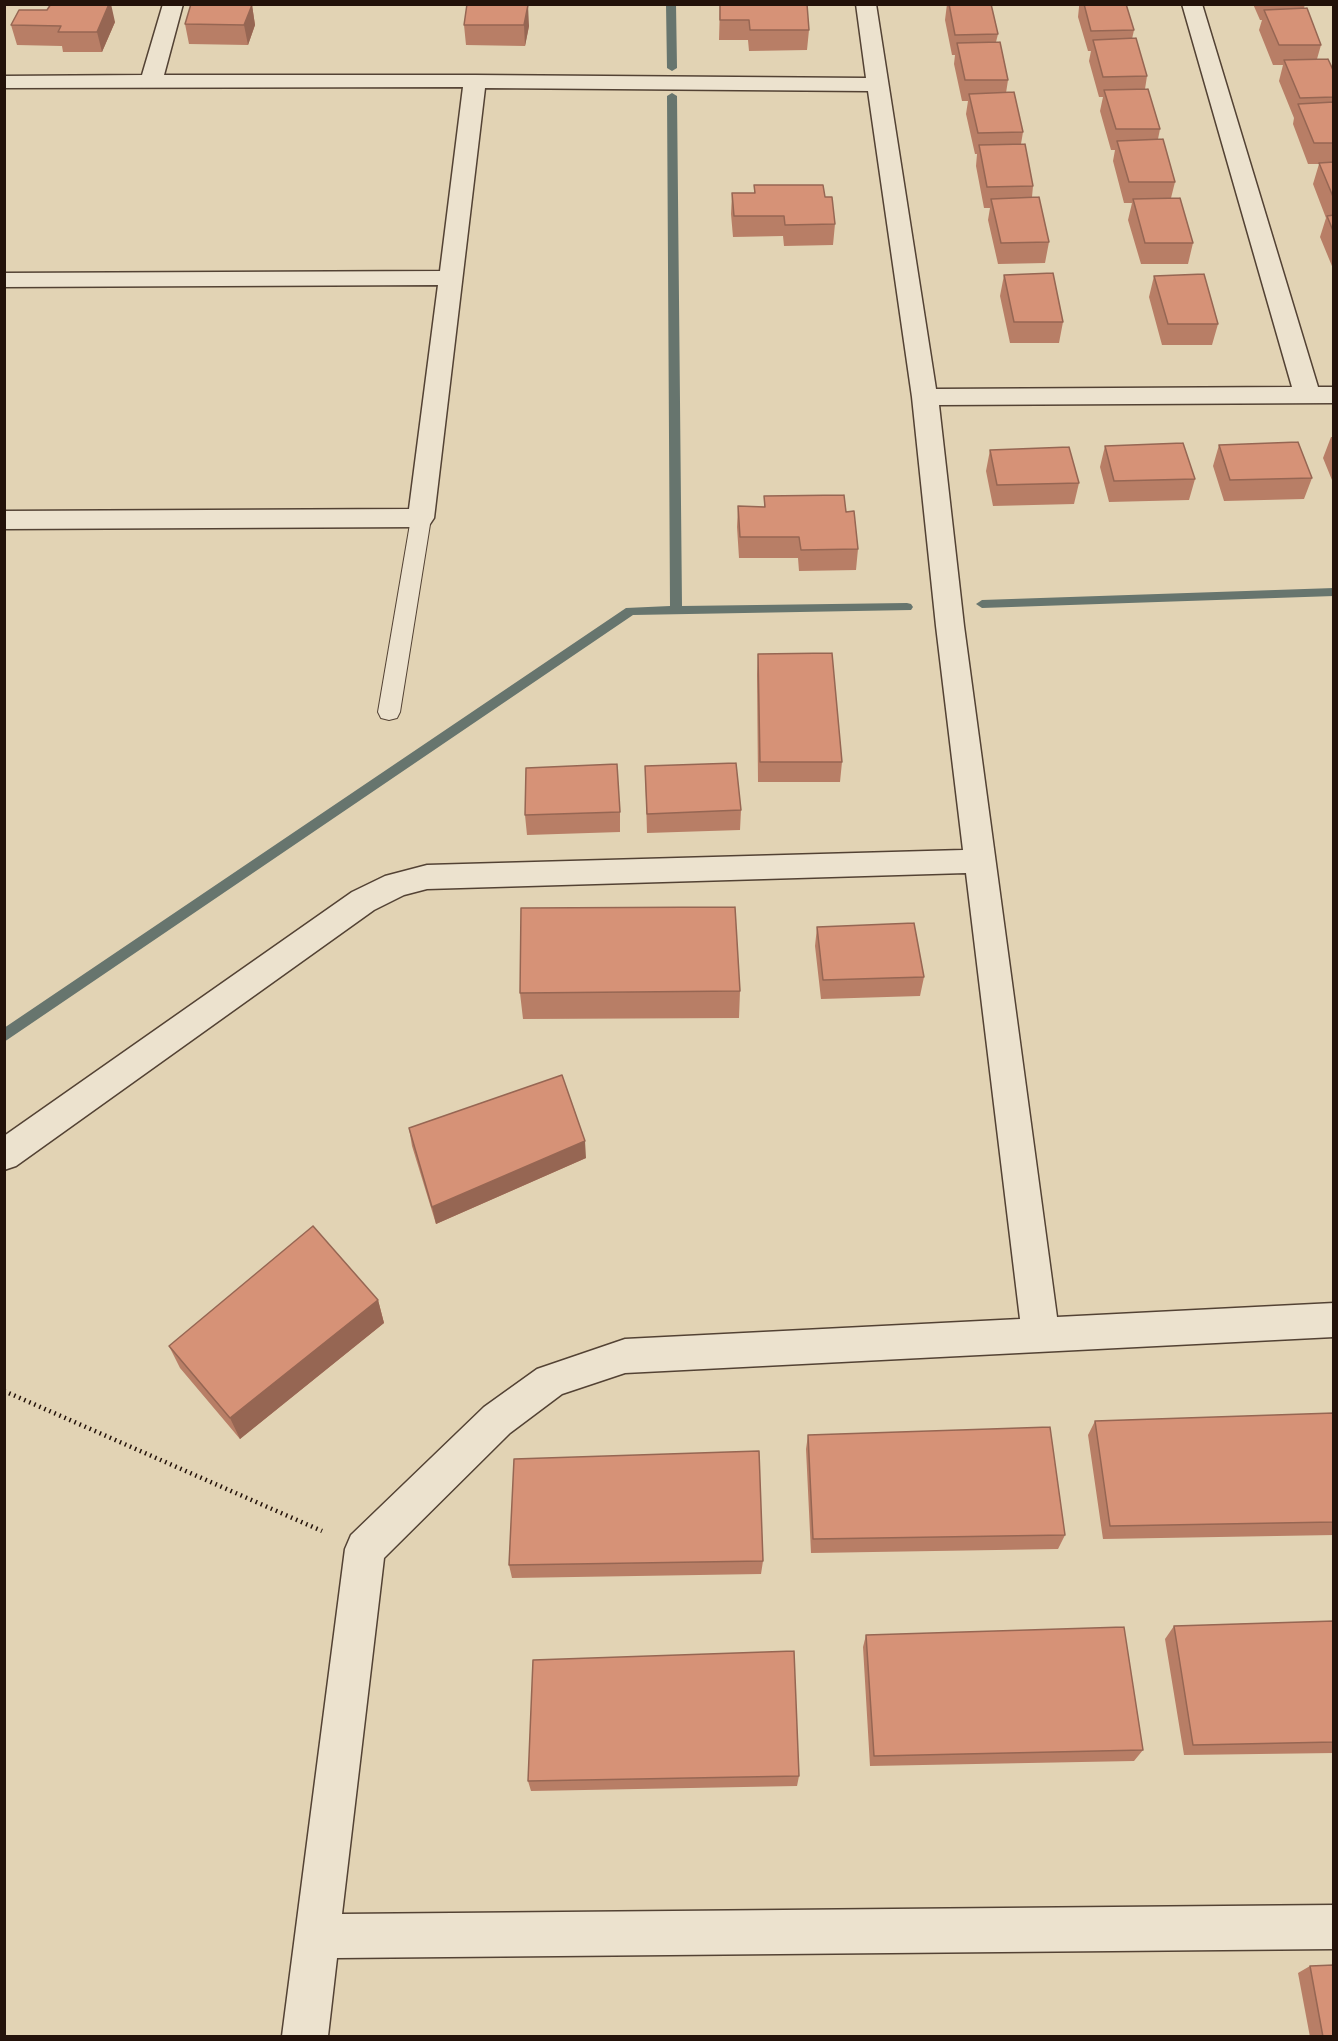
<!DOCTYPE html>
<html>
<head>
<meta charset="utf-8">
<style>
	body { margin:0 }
	#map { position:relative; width:1338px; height:2041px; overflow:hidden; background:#e2d3b4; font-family:Cardo,serif }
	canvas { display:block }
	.frame { position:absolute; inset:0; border:6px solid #23120a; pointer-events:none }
</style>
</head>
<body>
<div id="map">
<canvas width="1338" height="2041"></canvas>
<div class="frame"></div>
</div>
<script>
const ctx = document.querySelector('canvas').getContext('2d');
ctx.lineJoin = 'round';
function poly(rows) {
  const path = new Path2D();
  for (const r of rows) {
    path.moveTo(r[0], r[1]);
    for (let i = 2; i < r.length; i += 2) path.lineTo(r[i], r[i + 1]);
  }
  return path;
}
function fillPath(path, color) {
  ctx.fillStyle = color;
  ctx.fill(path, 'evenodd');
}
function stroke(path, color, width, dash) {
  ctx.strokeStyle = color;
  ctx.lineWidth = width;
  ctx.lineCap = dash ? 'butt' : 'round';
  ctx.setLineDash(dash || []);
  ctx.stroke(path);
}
fillPath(poly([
	[666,4,676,4,677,68,672,71,667,68,666,4],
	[672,93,677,96,682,606,907,603,911,604,913,607,911,610,633,615,4,1042,4,1028,626,608,670,606,667,96,672,93],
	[1334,588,1334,596,982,608,976,604,982,600,1334,588]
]), '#67756e');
const service = poly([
	[421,511,428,513,431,518,400,712,397,718,389,720,381,718,378,712,411,518,414,513,421,511]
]);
const minor = poly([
	[163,4,183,4,164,75,475,75,866,78,856,4,876,4,936,389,1292,387,1182,4,1202,4,1318,387,1334,387,1334,403,939,405,964,626,1057,1317,1334,1303,1334,1337,625,1373,562,1394,510,1433,384,1558,342,1914,1334,1905,1334,1949,337,1958,328,2036,282,2036,345,1549,351,1535,484,1407,537,1369,625,1339,1020,1319,966,873,427,889,404,895,374,910,16,1166,4,1170,4,1136,352,892,385,876,427,865,963,850,936,626,912,397,868,91,485,88,434,518,430,524,421,527,4,529,4,511,409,509,438,285,4,287,4,273,440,271,463,87,4,88,4,76,142,75,163,4]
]);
stroke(service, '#534234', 2);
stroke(minor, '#534234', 3);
stroke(poly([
	[4,1391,322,1531]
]), '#23120a', 4.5, [1.5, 4]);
fillPath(service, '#ece2ce');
fillPath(minor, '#ece2ce');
fillPath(poly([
	[467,4,521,4,529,26,525,46,466,45,464,25],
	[947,4,991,4,998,34,996,42,1008,80,1006,93,1023,132,1021,144,1033,186,1032,197,1049,242,1045,263,998,264,988,220,990,208,984,208,976,166,977,154,975,154,966,114,968,101,962,101,954,64,955,55,952,55,945,20],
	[1079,4,1126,4,1134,30,1132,39,1147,76,1145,89,1160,129,1158,139,1175,182,1171,198,1193,243,1188,264,1141,264,1128,220,1132,203,1124,203,1113,161,1115,150,1111,150,1100,111,1103,97,1099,97,1089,61,1091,51,1088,51,1078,17,1079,7],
	[1253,4,1305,4,1304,8,1321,45,1317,59,1334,72,1334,271,1320,237,1326,218,1313,184,1319,164,1308,164,1293,124,1294,118,1279,81,1283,65,1273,65,1259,30,1262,20,1260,20],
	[252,5,255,25,248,45,189,44,185,24],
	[720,5,809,30,807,50,749,51,748,40,719,40],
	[47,10,115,22,102,52,63,52,62,46,17,45,11,25],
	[754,185,825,197,835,224,833,245,784,246,783,236,733,237,731,214,732,193,754,193],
	[1004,275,1063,322,1059,343,1010,343,1000,296],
	[1154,276,1218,324,1212,345,1162,345,1149,297],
	[1331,437,1334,437,1334,485,1323,458],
	[1219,445,1312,478,1304,499,1224,501,1213,466],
	[1105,446,1195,479,1189,500,1109,502,1100,467],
	[990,450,1079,483,1074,504,993,506,986,471],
	[764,496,846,512,858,549,856,570,799,571,798,558,739,558,737,527,738,506,764,507],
	[758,654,842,762,840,782,758,782,757,675],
	[645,766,741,810,740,830,647,833],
	[620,812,620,832,527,835,525,815],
	[817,927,924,977,920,996,821,999,815,946],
	[740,991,739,1018,523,1019,520,993],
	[409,1128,586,1158,436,1224,412,1146],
	[378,1300,384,1323,240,1439,180,1368,169,1346],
	[1334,1413,1334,1535,1103,1539,1088,1435,1095,1421],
	[808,1435,1065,1535,1058,1549,811,1553,806,1449],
	[763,1561,761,1574,512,1578,509,1565],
	[1334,1621,1334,1753,1184,1755,1165,1639,1174,1626],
	[866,1635,1143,1750,1134,1761,870,1766,863,1647],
	[799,1776,797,1786,531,1791,528,1781],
	[1310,1966,1334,2037,1310,2037,1298,1973]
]), '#b87e66');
fillPath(poly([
	[109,4,111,4,115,22,102,52,97,32],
	[252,5,255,25,248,45,244,25],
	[528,5,529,26,525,46,524,25],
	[585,1141,586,1158,436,1224,432,1207],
	[378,1300,384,1323,240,1439,230,1418]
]), '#966653');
const building = poly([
	[51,4,109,4,97,32,58,32,61,26,11,25,19,10,47,10,51,4],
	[191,4,241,4,252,5,244,25,185,24,191,4],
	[467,4,517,4,528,5,524,25,464,25,467,4],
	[807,4,809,30,750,30,749,20,720,20,720,5,807,4],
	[949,4,991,4,998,34,955,35,949,4],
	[1084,4,1126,4,1134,30,1091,31,1084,4],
	[1307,8,1321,45,1279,45,1264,10,1307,8],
	[1136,38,1147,76,1103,77,1093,40,1136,38],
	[1000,42,1008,80,965,80,957,43,1000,42],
	[1328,59,1334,72,1334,97,1300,98,1284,60,1328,59],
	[1148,89,1160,129,1116,129,1104,90,1148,89],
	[1014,92,1023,132,978,133,969,94,1014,92],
	[1334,102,1334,143,1314,143,1298,104,1334,102],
	[1163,139,1175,182,1129,182,1117,141,1163,139],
	[1025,144,1033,186,987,187,979,145,1025,144],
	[1334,162,1334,199,1319,163,1334,162],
	[754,185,823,185,825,197,832,197,835,224,785,225,784,216,734,216,732,193,755,193,754,185],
	[1039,197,1049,242,1001,243,991,199,1039,197],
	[1180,198,1193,243,1145,243,1133,199,1180,198],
	[1334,215,1334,233,1327,216,1334,215],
	[1053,273,1063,322,1014,322,1004,275,1053,273],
	[1204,274,1218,324,1168,324,1154,276,1204,274],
	[1298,442,1312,478,1230,480,1219,445,1298,442],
	[1183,443,1195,479,1114,481,1105,446,1183,443],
	[1069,447,1079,483,997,485,990,450,1069,447],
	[844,495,846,512,854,511,858,549,801,550,799,537,740,537,738,506,765,507,764,496,844,495],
	[832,653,842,762,760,762,758,654,832,653],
	[736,763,741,810,647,814,645,766,736,763],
	[617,764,620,812,525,815,526,768,617,764],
	[735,907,740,991,520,993,521,908,735,907],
	[914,923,924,977,823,980,817,927,914,923],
	[562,1075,585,1141,432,1207,409,1128,562,1075],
	[313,1226,378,1300,230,1418,169,1346,313,1226],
	[1334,1413,1334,1522,1110,1526,1095,1421,1334,1413],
	[1050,1427,1065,1535,813,1539,808,1435,1050,1427],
	[759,1451,763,1561,509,1565,514,1459,759,1451],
	[1334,1621,1334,1742,1193,1745,1174,1626,1334,1621],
	[1124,1627,1143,1750,874,1756,866,1635,1124,1627],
	[794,1651,799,1776,528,1781,533,1660,794,1651],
	[1334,1965,1334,2037,1323,2037,1310,1966,1334,1965]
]);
fillPath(building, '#d69277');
stroke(building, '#966653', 1.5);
</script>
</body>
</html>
